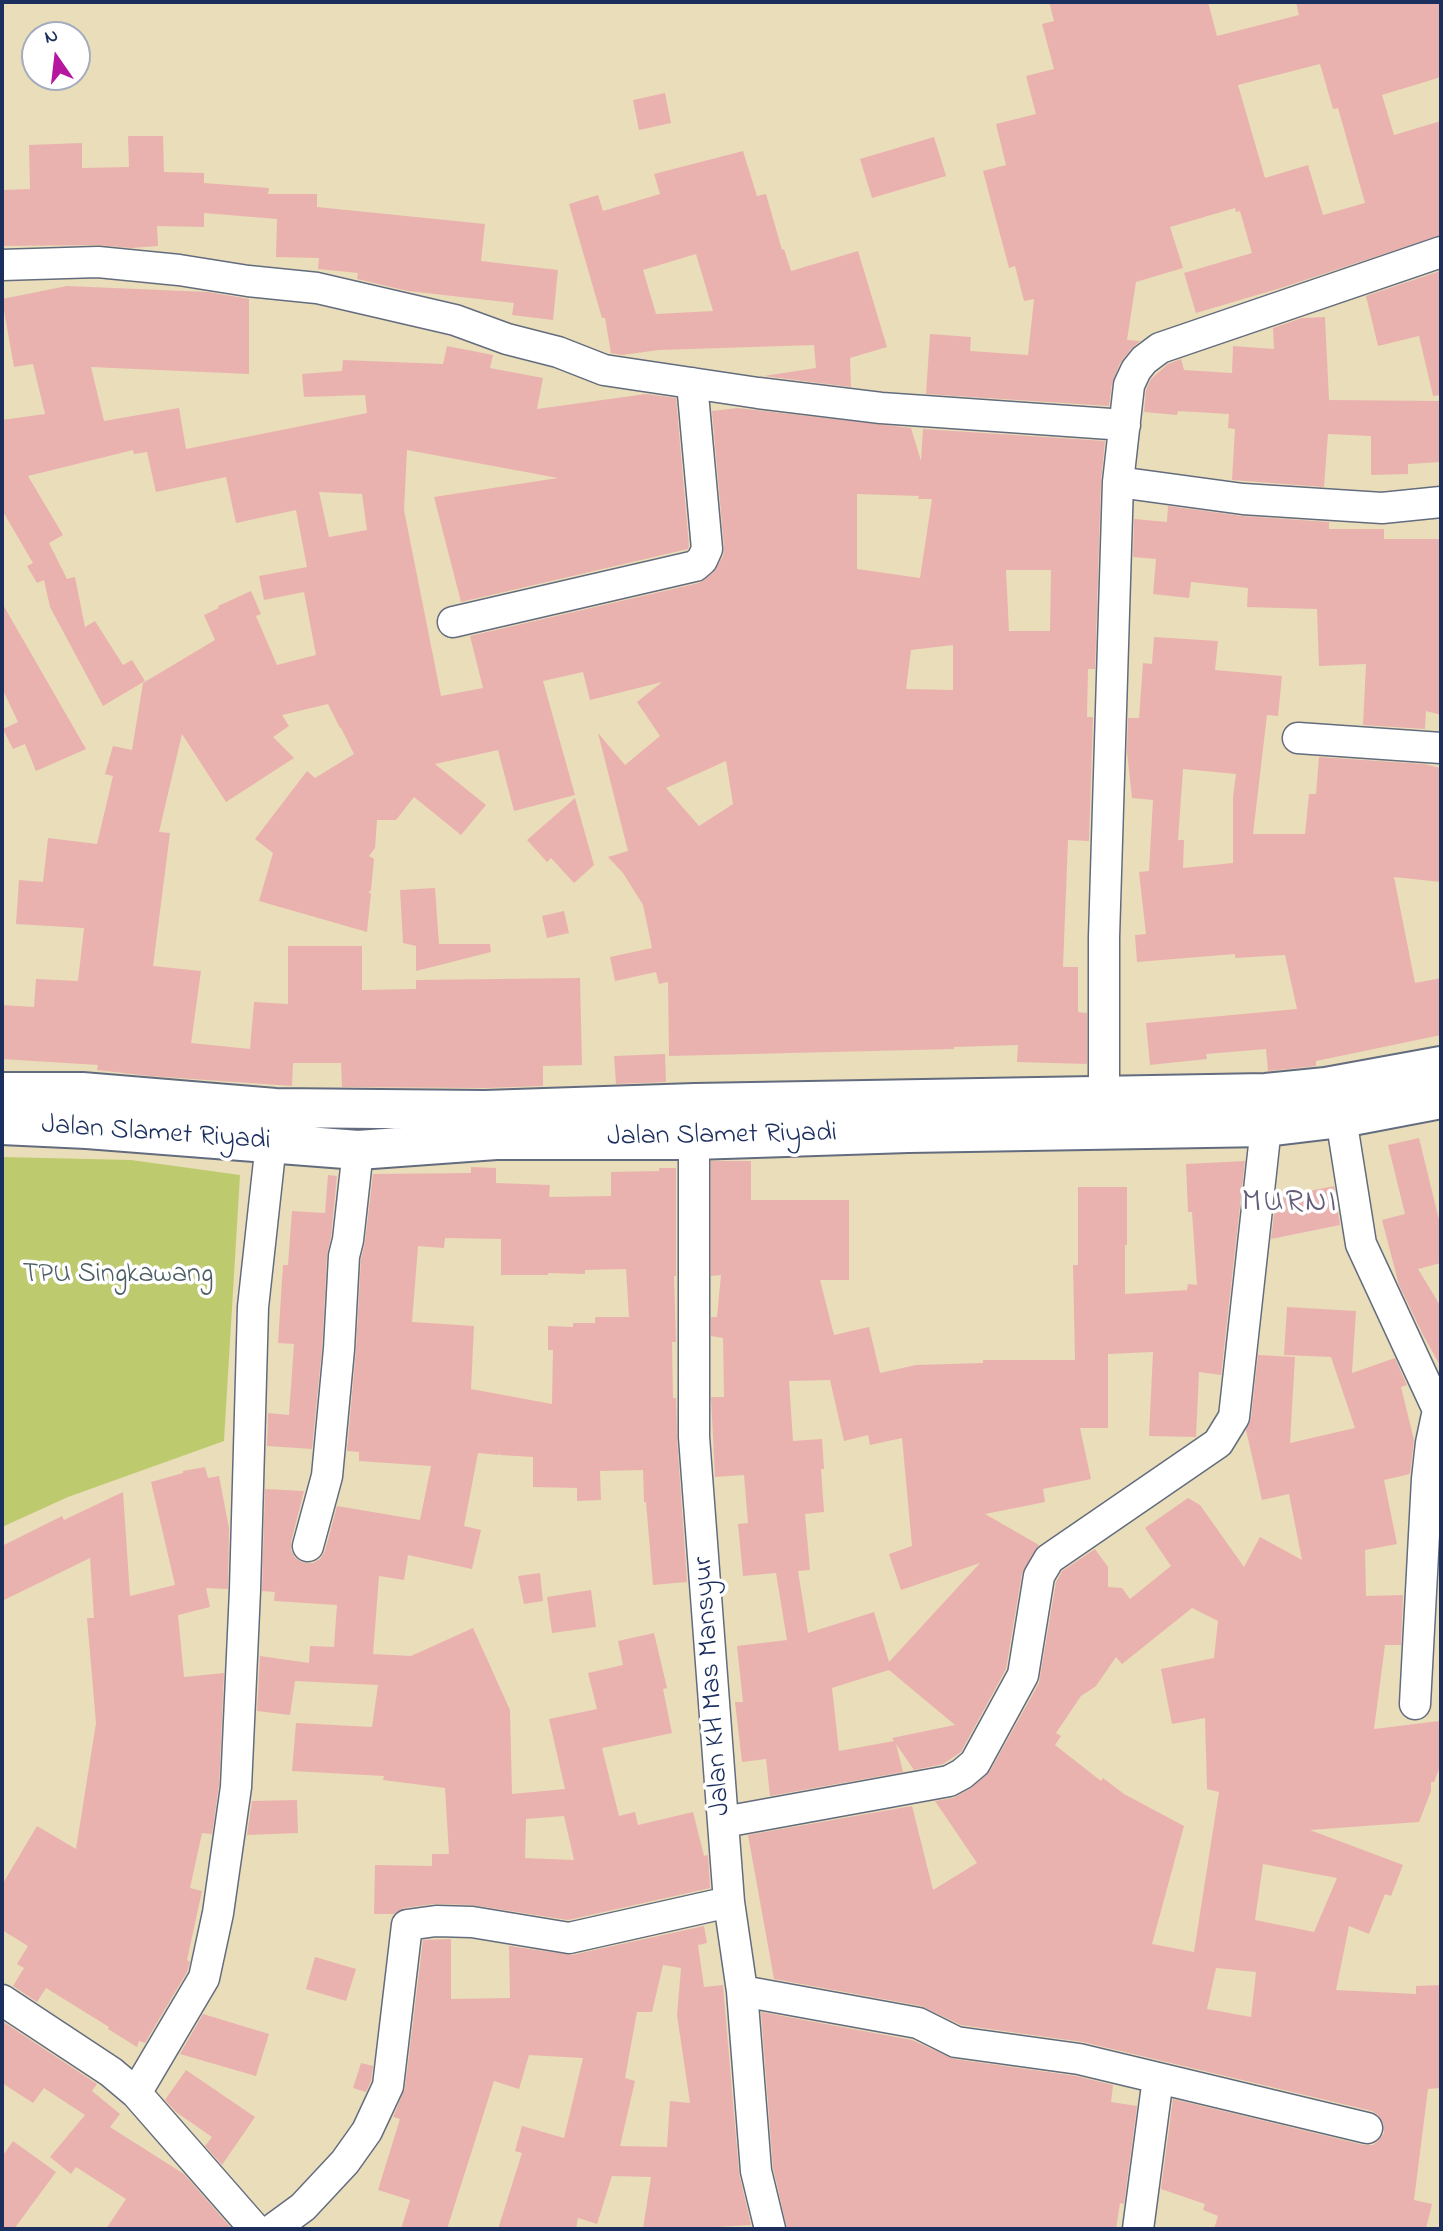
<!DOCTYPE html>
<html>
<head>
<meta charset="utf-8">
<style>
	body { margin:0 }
	#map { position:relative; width:1443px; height:2231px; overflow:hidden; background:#eaddb9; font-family:"Indie Flower",sans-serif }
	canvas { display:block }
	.frame { position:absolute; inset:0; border:4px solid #1b2f5e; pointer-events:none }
	.north { position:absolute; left:21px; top:21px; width:70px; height:70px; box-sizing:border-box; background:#fff; border:2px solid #a4acbf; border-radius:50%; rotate:346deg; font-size:19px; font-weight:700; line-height:28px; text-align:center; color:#1b2f5e }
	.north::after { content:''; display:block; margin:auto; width:24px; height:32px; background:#b5179e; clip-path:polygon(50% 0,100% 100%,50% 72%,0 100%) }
</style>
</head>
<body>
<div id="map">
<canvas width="1443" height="2231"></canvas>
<div class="frame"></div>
<div class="north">N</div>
</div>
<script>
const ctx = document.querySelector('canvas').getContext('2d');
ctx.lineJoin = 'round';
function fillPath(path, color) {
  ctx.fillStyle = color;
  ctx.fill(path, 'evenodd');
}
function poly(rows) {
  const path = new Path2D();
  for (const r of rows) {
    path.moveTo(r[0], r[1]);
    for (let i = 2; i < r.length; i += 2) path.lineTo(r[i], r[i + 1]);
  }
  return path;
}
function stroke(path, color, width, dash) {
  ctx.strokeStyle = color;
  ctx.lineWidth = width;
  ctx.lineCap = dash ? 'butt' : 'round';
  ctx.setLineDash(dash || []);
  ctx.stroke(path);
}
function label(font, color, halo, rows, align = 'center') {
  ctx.font = font + ' "Indie Flower",sans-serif';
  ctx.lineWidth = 7;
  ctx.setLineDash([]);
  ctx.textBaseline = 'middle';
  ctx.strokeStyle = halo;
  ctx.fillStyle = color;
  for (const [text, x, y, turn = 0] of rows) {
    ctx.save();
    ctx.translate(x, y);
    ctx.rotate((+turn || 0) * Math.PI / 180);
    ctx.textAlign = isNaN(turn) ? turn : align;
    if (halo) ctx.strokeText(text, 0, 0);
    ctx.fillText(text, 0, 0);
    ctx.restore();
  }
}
fillPath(poly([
	[2,1157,131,1160,240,1175,224,1441,68,1497,2,1527]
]), '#bdcb6e');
fillPath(poly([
	[1049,2,1208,2,1217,36,1299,15,1296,2,1441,2,1441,77,1382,95,1394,135,1441,121,1441,235,1284,287,1196,313,1184,273,1252,253,1240,211,1236,212,1235,208,1170,227,1183,268,1136,282,1127,340,1140,341,1131,349,1120,363,1112,383,1109,406,926,394,930,334,971,337,970,351,1028,355,1034,299,1024,301,1015,266,1009,268,983,171,1006,165,996,124,1036,114,1026,76,1054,69,1042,24,1054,21],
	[1320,64,1333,109,1338,108,1365,203,1323,215,1308,165,1265,178,1238,85],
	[665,93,671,123,639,130,633,100],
	[128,136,163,136,164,172,204,173,204,183,269,188,268,194,317,194,317,207,485,224,481,261,558,270,553,320,512,315,514,303,408,291,357,279,358,273,318,269,319,258,276,257,277,219,204,213,204,227,157,226,158,246,131,248,97,245,2,246,2,190,30,189,29,145,82,143,82,168,129,167],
	[934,137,946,176,872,198,860,159],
	[743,151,757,196,766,194,782,250,784,249,791,271,858,251,887,347,850,358,851,387,764,376,816,368,814,345,659,350,622,355,611,353,605,318,602,318,569,204,598,195,603,211,660,194,654,174],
	[696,254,713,311,656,314,643,270],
	[1440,271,1441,395,1433,396,1419,336,1378,346,1366,296],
	[67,286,208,292,249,299,249,374,91,367,104,421,179,408,186,449,367,413,365,395,304,397,302,374,342,371,343,360,443,364,447,346,493,355,490,368,543,378,537,409,646,394,676,398,689,546,688,549,461,602,434,497,558,478,407,450,404,510,441,696,483,688,470,636,699,583,713,573,723,556,724,547,712,411,738,408,911,428,921,461,923,429,1105,441,1101,481,1095,669,1088,669,1087,717,1093,717,1089,841,1068,840,1063,967,1078,967,1078,1012,1087,1013,1087,1064,1017,1062,1018,1045,954,1047,954,1049,669,1056,668,982,659,984,656,972,615,981,610,957,652,948,643,905,623,873,608,857,628,851,598,733,625,765,660,736,637,702,662,682,590,700,583,672,543,681,575,795,514,811,498,750,435,764,486,805,461,835,414,797,396,820,377,820,375,848,369,856,374,859,371,890,368,893,371,893,367,932,259,901,273,853,255,839,307,771,315,778,354,754,341,728,342,727,340,728,328,704,282,715,289,726,273,737,294,758,226,802,182,734,159,832,170,833,153,966,201,971,191,1043,250,1049,254,1002,288,1004,288,946,362,946,362,990,416,989,416,980,580,978,582,1065,543,1066,543,1086,485,1088,342,1087,341,1063,293,1063,292,1086,150,1076,97,1070,98,1065,2,1059,2,1005,34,1007,36,979,78,981,84,928,16,924,19,880,43,882,48,838,97,844,113,776,105,774,113,746,132,750,143,683,215,640,204,615,219,608,218,606,251,591,261,614,256,616,277,665,316,655,304,592,264,600,259,576,307,567,296,510,236,523,226,477,156,492,147,452,134,454,133,450,28,476,63,535,49,543,67,579,75,577,85,627,95,621,123,665,132,660,145,681,103,706,50,607,44,580,37,583,27,566,33,563,2,510,2,420,45,414,33,364,14,367,2,299],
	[319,492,362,494,367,530,329,537],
	[857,494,919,496,918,499,932,499,920,578,857,569],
	[1006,570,1051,570,1050,631,1009,631],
	[953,645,953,690,906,689,911,650],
	[726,761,733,804,699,826,666,788],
	[1325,317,1329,400,1441,401,1441,462,1408,464,1408,474,1371,475,1371,436,1328,434,1324,487,1232,480,1235,429,1228,428,1229,414,1178,411,1177,415,1144,412,1146,390,1151,379,1168,364,1181,359,1184,370,1232,373,1233,346,1274,349,1273,328,1302,318],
	[1168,506,1242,516,1329,522,1329,529,1384,529,1384,539,1441,539,1441,715,1426,711,1425,729,1363,725,1366,664,1319,666,1317,609,1247,607,1248,588,1191,582,1189,598,1153,594,1156,559,1133,557,1134,519,1167,522],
	[2,603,86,749,36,771,25,744,13,749,3,729,18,722,2,688],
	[1154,637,1218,641,1215,670,1282,676,1278,716,1267,715,1253,834,1305,834,1309,794,1316,794,1319,757,1424,764,1441,768,1441,882,1394,877,1415,983,1441,978,1441,1035,1316,1061,1316,1066,1268,1071,1266,1049,1206,1054,1207,1059,1150,1065,1146,1023,1297,1009,1285,955,1235,958,1235,954,1137,962,1135,935,1146,934,1139,872,1149,871,1153,800,1132,798,1127,752,1128,718,1139,718,1143,663,1152,664],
	[1183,769,1236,774,1233,797,1233,863,1183,868,1184,840,1178,840],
	[575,798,594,865,574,883,551,858,547,862,527,840],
	[435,888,439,944,490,944,491,952,416,971,416,946,403,943,400,890],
	[564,911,569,933,547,938,542,916],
	[665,1054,666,1082,616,1084,614,1056],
	[1419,1138,1441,1228,1441,1263,1418,1269,1441,1307,1441,1367,1423,1335,1399,1285,1382,1220,1405,1214,1388,1145],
	[711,1161,751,1161,751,1200,849,1200,849,1280,820,1280,834,1335,869,1327,880,1373,916,1365,983,1363,983,1360,1075,1360,1073,1265,1078,1265,1078,1187,1127,1187,1127,1245,1125,1245,1125,1294,1187,1290,1188,1284,1197,1285,1192,1212,1188,1212,1186,1164,1245,1161,1221,1375,1199,1372,1196,1437,1149,1436,1153,1352,1108,1354,1108,1428,1080,1428,1091,1479,1043,1489,1045,1502,985,1514,1039,1545,1022,1573,1006,1669,961,1752,943,1764,914,1770,896,1744,903,1772,770,1796,766,1759,742,1762,735,1702,743,1702,737,1646,787,1640,776,1573,743,1576,738,1524,748,1523,744,1475,715,1477,711,1397,724,1397,723,1338,711,1336,711,1317,717,1317,721,1275,711,1276],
	[830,1380,844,1441,868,1435,870,1445,902,1438,912,1546,889,1554,901,1590,980,1563,889,1662,874,1612,808,1633,798,1571,810,1570,805,1514,824,1512,821,1469,824,1469,822,1439,793,1441,789,1381],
	[889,1670,955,1725,892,1738,894,1741,839,1751,832,1688],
	[471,1167,496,1168,496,1183,550,1185,549,1197,611,1196,611,1172,659,1171,659,1168,676,1168,676,1276,674,1276,676,1342,672,1342,673,1398,676,1398,677,1438,687,1582,653,1585,646,1502,644,1502,643,1470,600,1471,601,1500,577,1501,577,1488,533,1487,533,1457,500,1455,500,1452,499,1455,478,1453,464,1526,481,1530,472,1569,408,1555,404,1580,379,1576,373,1654,411,1656,473,1628,510,1710,512,1794,565,1789,549,1719,597,1709,588,1673,623,1665,618,1641,654,1633,667,1688,663,1689,672,1733,602,1748,619,1816,635,1812,638,1825,693,1812,704,1856,708,1855,710,1888,568,1920,472,1905,434,1904,404,1908,394,1914,374,1914,375,1865,432,1866,432,1854,449,1854,445,1788,383,1780,384,1776,292,1771,296,1723,372,1727,378,1685,295,1681,290,1715,257,1711,260,1656,309,1663,310,1646,334,1647,337,1605,274,1601,275,1592,262,1591,265,1489,304,1491,291,1542,291,1550,295,1558,304,1563,313,1563,320,1559,325,1551,337,1506,420,1520,431,1466,359,1461,359,1452,347,1451,356,1350,361,1259,365,1242,373,1174,471,1173],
	[445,1238,501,1239,501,1275,548,1275,548,1273,585,1274,585,1270,626,1269,629,1317,595,1317,595,1323,573,1323,573,1327,548,1326,548,1350,553,1350,552,1404,471,1389,474,1326,412,1322,418,1246,444,1248],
	[564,1816,574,1860,525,1858,526,1819],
	[328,1175,337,1176,331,1237,327,1255,322,1348,312,1449,267,1446,268,1413,289,1415,294,1344,278,1343,283,1265,288,1265,292,1211,325,1213],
	[1334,1186,1340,1225,1271,1239,1276,1198],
	[1287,1307,1356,1311,1352,1373,1395,1358,1407,1385,1401,1387,1414,1440,1410,1474,1384,1480,1397,1544,1365,1550,1366,1596,1403,1595,1401,1645,1385,1645,1374,1729,1439,1721,1441,1764,1434,1782,1431,1782,1431,1791,1419,1822,1310,1830,1403,1865,1391,1896,1385,1894,1369,1934,1349,1926,1336,1990,1416,1994,1416,1986,1441,1985,1441,2088,1428,2089,1414,2200,1432,2204,1426,2229,1214,2229,1218,2216,1203,2210,1205,2204,1161,2189,1173,2099,1364,2145,1373,2145,1379,2140,1384,2133,1383,2122,1378,2115,1372,2111,1083,2042,961,2025,921,2006,774,1979,748,1835,912,1806,933,1890,977,1863,935,1801,953,1798,970,1789,990,1771,1039,1683,1056,1582,1062,1571,1095,1549,1108,1567,1108,1587,1122,1588,1130,1599,1171,1566,1145,1528,1188,1498,1200,1505,1244,1567,1260,1537,1302,1560,1289,1494,1262,1500,1246,1430,1251,1419,1258,1355,1295,1357,1290,1443,1355,1428,1331,1357,1284,1355],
	[1192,1608,1218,1621,1214,1658,1161,1669,1172,1724,1205,1718,1207,1789,1219,1792,1194,1952,1152,1944,1184,1826,1124,1794,1103,1778,1101,1781,1055,1745,1061,1736,1056,1733,1081,1696,1096,1686,1116,1657,1122,1664],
	[1263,1864,1337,1878,1314,1932,1255,1920],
	[1216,1968,1256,1972,1251,2017,1207,2009],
	[205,1467,208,1478,219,1476,229,1528,228,1589,206,1588,210,1607,178,1615,184,1677,224,1673,219,1785,212,1834,202,1833,190,1888,202,1891,187,1960,190,1962,187,1972,145,2043,139,2041,137,2047,108,2029,109,2027,46,1988,37,2002,13,1986,24,1968,17,1964,28,1946,2,1930,2,1885,37,1826,76,1849,96,1723,87,1618,94,1618,90,1558,2,1601,2,1546,62,1516,64,1520,123,1492,130,1596,175,1585,151,1482,183,1473,183,1471],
	[540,1573,543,1601,524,1604,518,1576],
	[591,1590,596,1627,552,1633,547,1597],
	[297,1800,298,1833,247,1835,252,1801],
	[704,1926,707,1943,698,1945,704,1987,723,1985,739,2173,751,2225,681,2229,643,2229,651,2177,612,2176,597,2224,578,2218,576,2229,498,2229,522,2153,515,2151,522,2126,564,2138,583,2058,529,2055,519,2089,494,2081,447,2229,401,2229,410,2200,378,2190,400,2119,393,2117,405,2088,423,1940,451,1939,451,1999,510,1998,509,1946,572,1955],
	[663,1965,681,1968,677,2015,690,2103,670,2101,667,2147,620,2146,635,2081,625,2078,637,2012,652,2012],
	[315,1957,356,1969,346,2001,306,1989],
	[761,2012,912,2040,954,2059,1076,2076,1113,2085,1111,2102,1137,2106,1124,2204,1120,2203,1116,2229,787,2229,773,2168],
	[203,2014,269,2034,256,2076,180,2054],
	[2,2021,97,2084,92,2091,120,2114,110,2127,184,2174,232,2229,106,2229,126,2199,76,2167,71,2174,50,2157,85,2115,44,2088,33,2103,2,2083],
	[361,2063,373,2066,371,2081,366,2092,353,2088],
	[186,2070,255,2117,222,2165,205,2146,212,2137,176,2112,165,2100],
	[13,2141,56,2172,14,2229,2,2229,2,2157]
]), '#eab2af');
const minor = poly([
	[2,265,98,262,179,270,248,281,317,288,455,320,507,339,558,352,604,370,758,393,881,408,1125,425],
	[1118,482,1243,499,1382,508,1441,502],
	[453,622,695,566,702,560,707,549,692,383],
	[1298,738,1441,748],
	[1104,1095,1104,937,1118,482,1129,385,1136,370,1144,360,1160,348,1441,252],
	[1341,1118,1361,1244,1438,1410,1441,1413],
	[694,1140,694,1437,729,1902,742,1991,756,2171,770,2229],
	[308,1546,327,1476,339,1349,344,1256,348,1240,358,1150],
	[1415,1704,1427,1479,1431,1443,1438,1410],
	[724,1822,949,1781,962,1774,975,1763,1023,1675,1039,1576,1049,1559,1218,1443,1234,1417,1266,1127,1266,1106],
	[742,1991,918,2023,956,2042,1079,2059,1367,2128],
	[2,2000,111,2072,136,2093,255,2229],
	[136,2093,204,1978,218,1913,236,1787,245,1590,253,1307,271,1143],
	[273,2229,303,2207,345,2162,367,2131,388,2086,407,1925,436,1921,472,1922,569,1938,729,1902],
	[1138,2229,1158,2078]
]);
const secondary = poly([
	[2,1092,82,1092,275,1108,485,1110,695,1103,1266,1093,1326,1087,1441,1066],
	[2,1125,87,1129,358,1150,496,1140,694,1140,908,1133,1266,1127,1341,1118,1441,1099]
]);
stroke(minor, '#636c7e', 33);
stroke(secondary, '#636c7e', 42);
stroke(minor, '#fff', 30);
stroke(secondary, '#fff', 38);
label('28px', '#1b2f5e', '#fff', [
	["Jalan Slamet Riyadi",156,1135,4],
	["Jalan Slamet Riyadi",722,1137,-1],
	["Jalan KH Mas Mansyur",714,1686,-94]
]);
label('28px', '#4c5e63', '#fff', [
	["TPU Singkawang",118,1276]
]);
ctx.letterSpacing = '2px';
label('32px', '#635d7a', '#fff', [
	["MURNI",1290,1205]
]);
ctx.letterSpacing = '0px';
</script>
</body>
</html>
